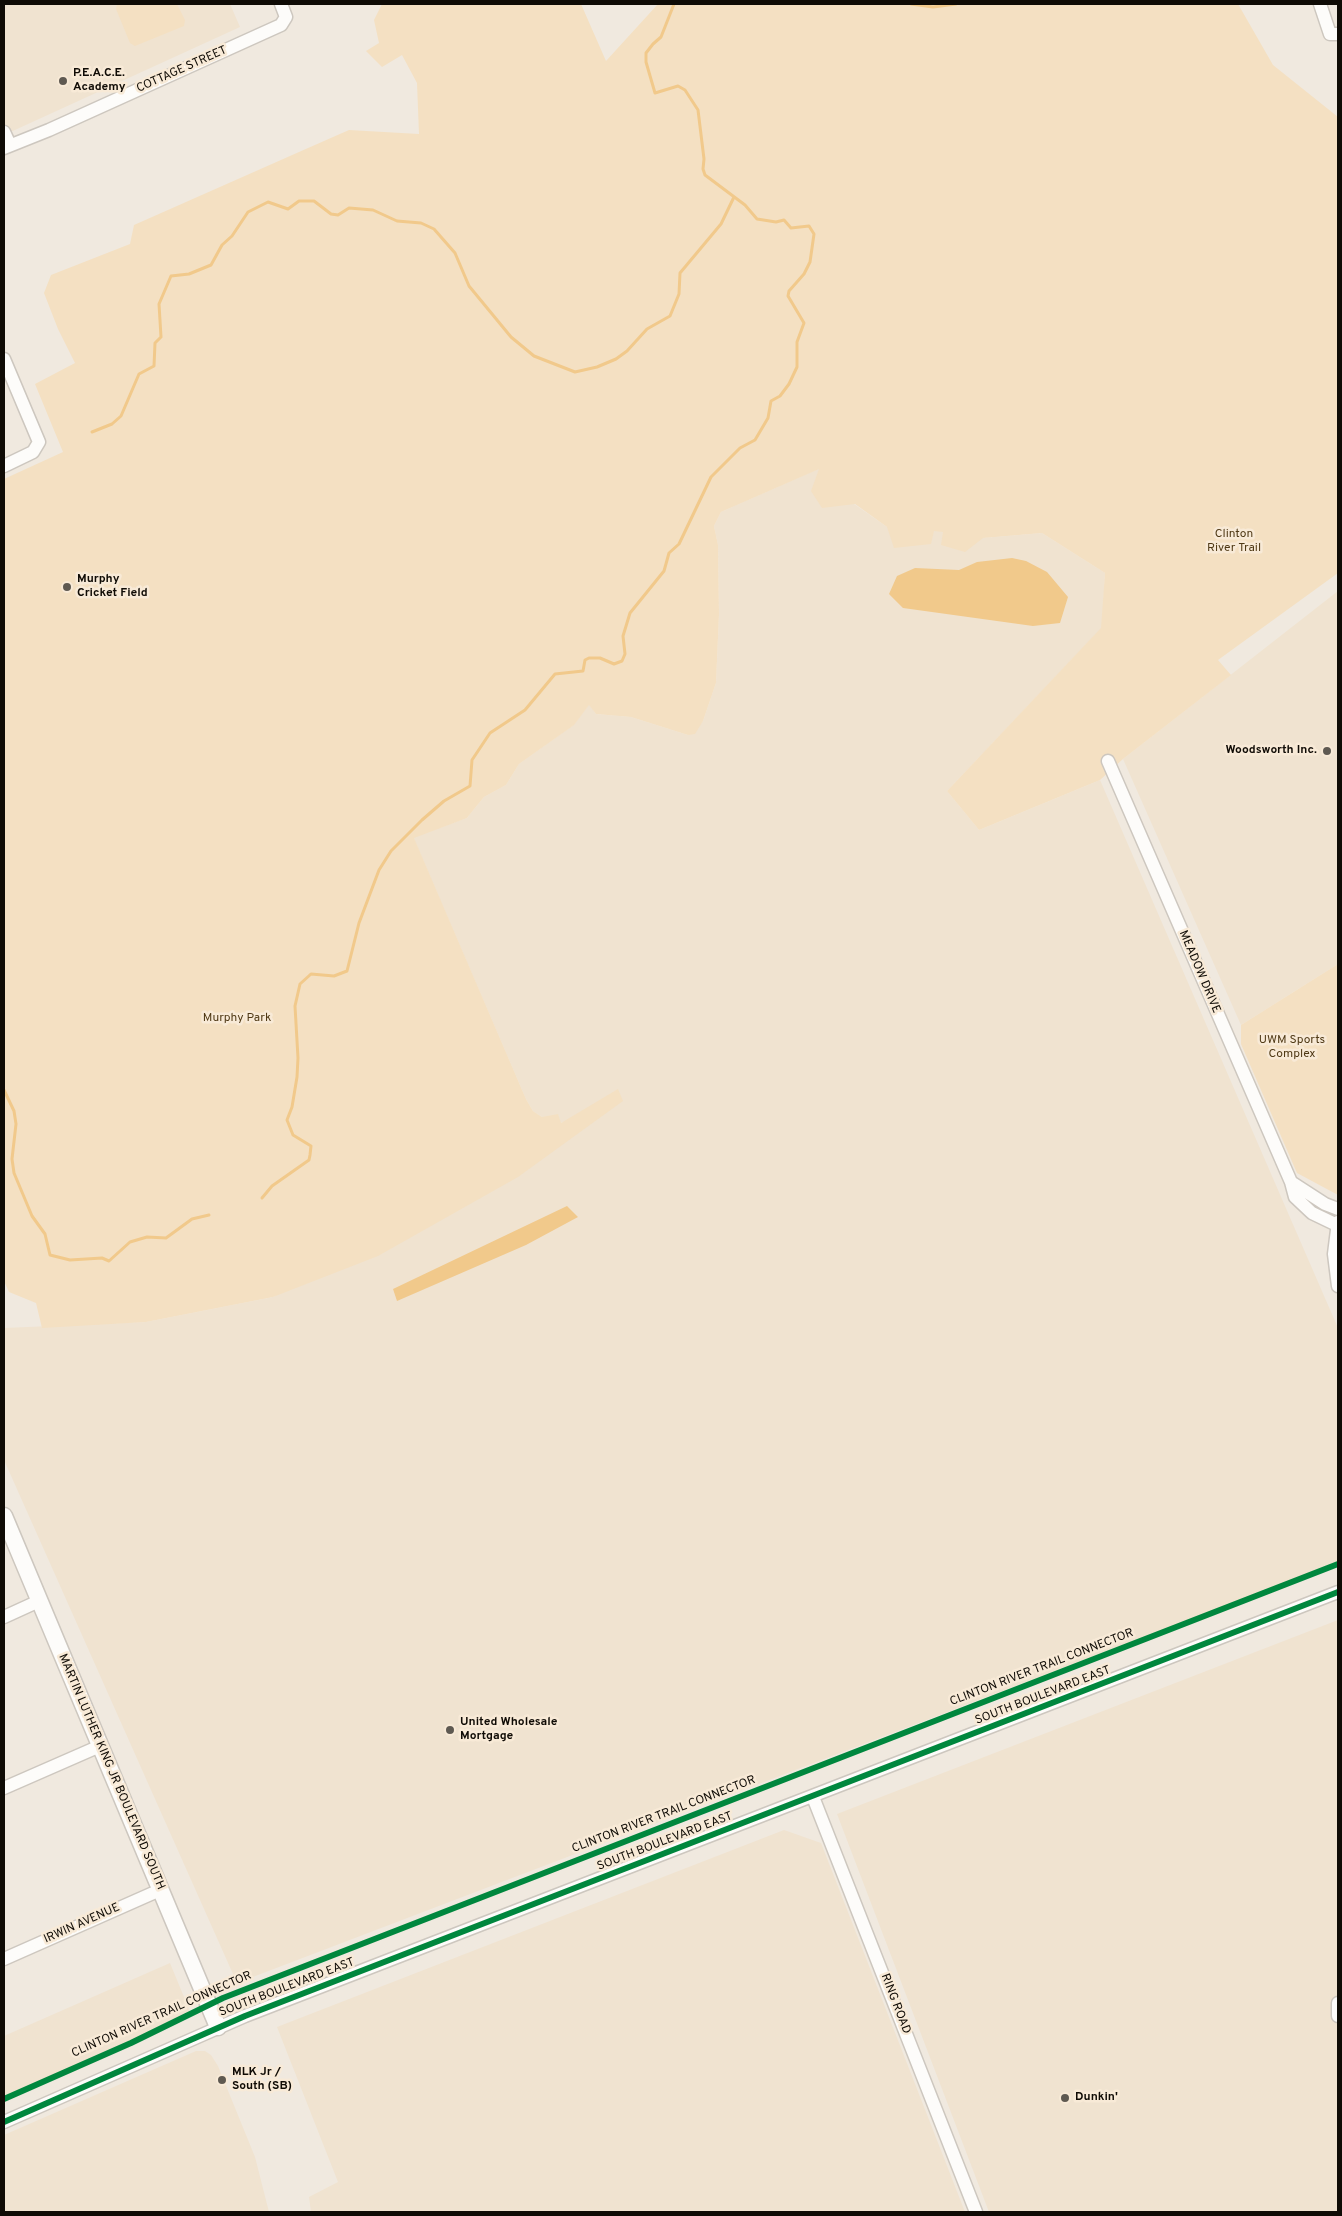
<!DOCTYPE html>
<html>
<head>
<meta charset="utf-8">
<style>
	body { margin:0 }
	#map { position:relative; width:1342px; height:2216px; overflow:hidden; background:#f0e9df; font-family:Overpass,sans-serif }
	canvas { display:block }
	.frame { position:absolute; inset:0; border:5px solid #0f0b05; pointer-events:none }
</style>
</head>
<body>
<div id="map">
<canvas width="1342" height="2216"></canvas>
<div class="frame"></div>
</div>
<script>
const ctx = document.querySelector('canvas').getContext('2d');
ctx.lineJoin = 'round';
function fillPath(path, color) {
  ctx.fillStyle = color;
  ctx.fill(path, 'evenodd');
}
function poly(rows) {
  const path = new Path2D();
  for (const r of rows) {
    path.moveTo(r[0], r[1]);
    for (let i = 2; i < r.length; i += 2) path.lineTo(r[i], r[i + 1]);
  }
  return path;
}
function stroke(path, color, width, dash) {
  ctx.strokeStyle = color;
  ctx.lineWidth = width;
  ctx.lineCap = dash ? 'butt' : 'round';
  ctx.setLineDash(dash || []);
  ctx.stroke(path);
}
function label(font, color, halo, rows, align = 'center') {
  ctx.font = font + ' Overpass,sans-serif';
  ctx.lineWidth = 5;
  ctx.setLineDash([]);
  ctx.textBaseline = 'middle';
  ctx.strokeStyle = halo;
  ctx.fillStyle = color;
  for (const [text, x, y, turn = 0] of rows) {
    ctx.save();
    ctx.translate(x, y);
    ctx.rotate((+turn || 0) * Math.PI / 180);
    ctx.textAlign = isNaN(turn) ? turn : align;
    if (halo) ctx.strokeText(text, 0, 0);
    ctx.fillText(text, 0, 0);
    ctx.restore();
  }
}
fillPath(poly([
	[4,4,230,4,240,27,4,135],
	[820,468,854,504,887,527,933,530,983,538,1042,533,1105,573,1102,628,947,791,979,830,1100,780,1338,1328,1338,1563,237,1983,4,1460,4,1328,146,1322,273,1297,568,1120,561,1123,542,1117,533,1111,526,1099,413,837,467,818,484,797,506,785,519,764,573,725,589,704,596,714,631,717,688,735,703,721,716,683,719,614,718,545,714,526,721,512],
	[1338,591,1338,964,1241,1025,1123,759],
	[1338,1620,1338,2212,989,2212,837,1814],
	[784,1830,821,1843,965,2212,311,2212,309,2197,338,2182,277,2027],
	[170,1963,191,2014,4,2098,4,2036],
	[196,2051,205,2051,211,2055,218,2066,255,2157,269,2212,4,2212,4,2135]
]), '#f0e3d0');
fillPath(poly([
	[117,4,177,4,185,20,184,26,135,46,130,43,116,9],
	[382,4,581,4,606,61,658,4,1238,4,1273,65,1338,117,1338,573,1218,660,1231,675,1123,759,1100,780,979,830,947,791,1101,628,1105,573,1042,533,983,538,965,552,941,545,943,532,934,531,931,544,894,548,887,527,855,504,822,508,811,491,819,469,721,512,714,526,718,545,719,614,716,683,703,721,695,734,688,735,631,717,596,714,589,705,574,725,519,764,506,785,484,797,467,818,414,838,526,1099,533,1111,542,1117,558,1114,561,1123,618,1089,623,1101,518,1177,378,1256,273,1297,146,1322,42,1328,36,1303,9,1292,4,1281,4,479,63,452,35,384,75,363,58,329,44,293,51,275,130,244,134,225,299,152,349,130,419,134,417,83,402,55,382,67,366,51,379,43,374,20],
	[1338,964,1338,1195,1297,1173,1241,1044,1241,1025]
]), '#f4e0c2');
fillPath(poly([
	[1012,558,1026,561,1047,572,1068,597,1060,623,1033,626,903,608,889,594,897,576,915,568,959,570,977,562],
	[567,1206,578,1217,526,1245,397,1301,393,1289]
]), '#f1c98b');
stroke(poly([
	[911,4,933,7,956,4],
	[92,432,112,424,121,416,139,374,154,366,155,343,161,337,159,304,171,276,189,274,211,265,222,245,232,236,248,212,268,202,288,209,299,201,314,201,331,214,338,215,349,208,373,210,397,221,421,223,434,229,455,253,469,286,511,337,534,356,575,372,597,367,616,359,627,351,647,329,670,316,679,294,680,273,721,224,734,197],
	[4,1090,14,1111,16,1124,12,1159,14,1173,32,1216,45,1234,50,1255,70,1260,102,1258,109,1261,130,1242,147,1237,166,1238,192,1219,209,1215],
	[262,1198,272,1186,309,1160,310,1155,311,1146,293,1135,287,1120,292,1107,297,1077,298,1058,295,1006,300,984,311,974,334,976,347,971,359,923,379,870,391,851,422,820,444,801,470,786,472,760,490,733,525,710,555,674,583,671,585,660,589,658,600,658,614,664,622,661,625,654,623,636,630,613,664,571,669,553,679,544,711,477,740,448,755,440,768,418,771,401,780,396,789,384,797,367,797,342,804,323,788,296,789,291,804,274,810,262,814,234,809,226,791,228,784,220,776,222,757,219,745,205,705,175,703,169,704,159,698,110,685,90,678,86,655,93,646,62,646,53,653,44,661,37,674,4]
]), '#f1c98b', 3);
const minor = poly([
	[1320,4,1330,34,1338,34],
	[4,132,10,145],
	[4,148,49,130,281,25,286,17,281,4],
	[4,359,39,442,33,452,4,466],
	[1108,761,1291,1182,1295,1197,1312,1213,1337,1225],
	[1291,1182,1325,1204,1338,1209],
	[1338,1222,1334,1254,1338,1286],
	[4,1617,39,1601],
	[4,1788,100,1746],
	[813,1797,976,2212],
	[4,1959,160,1890],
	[1338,2003,1338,2016],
	[4,2122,245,2016,1338,1592]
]);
const major = poly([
	[4,1516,218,2027]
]);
stroke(minor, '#cdc7bf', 15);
stroke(major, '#cdc7bf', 19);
stroke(minor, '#fdfcfa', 12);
stroke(major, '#fdfcfa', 16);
stroke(poly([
	[4,2099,131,2043,223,1998,1338,1564],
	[4,2122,245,2016,1338,1592]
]), '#00873e', 6);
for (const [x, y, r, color] of [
	[63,81,5,"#5e5951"],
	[67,587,5,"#5e5951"],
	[1327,751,5,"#5e5951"],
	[450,1730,5,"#5e5951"],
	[222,2080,5,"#5e5951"],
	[1065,2098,5,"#5e5951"]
]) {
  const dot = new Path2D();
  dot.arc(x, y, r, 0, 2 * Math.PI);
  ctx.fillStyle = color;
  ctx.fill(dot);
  stroke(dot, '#f8ead7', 2);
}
label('12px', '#0f0b05', '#f8ead7', [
	["COTTAGE STREET",182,70,-24],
	["MEADOW DRIVE",1199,972,67],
	["CLINTON RIVER TRAIL CONNECTOR",1042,1668,-21],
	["SOUTH BOULEVARD EAST",1043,1696,-21],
	["MARTIN LUTHER KING JR BOULEVARD SOUTH",111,1772,67],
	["CLINTON RIVER TRAIL CONNECTOR",664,1815,-21],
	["SOUTH BOULEVARD EAST",665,1842,-21],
	["IRWIN AVENUE",82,1924,-24],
	["SOUTH BOULEVARD EAST",287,1988,-21],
	["RING ROAD",895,2004,69],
	["CLINTON RIVER TRAIL CONNECTOR",162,2015,-24]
]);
label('bold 12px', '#0f0b05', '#f8ead7', [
	["P.E.A.C.E.",73,74],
	["Academy",73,88],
	["Murphy",77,580],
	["Cricket Field",77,594],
	["Woodsworth Inc.",1317,751,"right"],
	["United Wholesale",460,1723],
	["Mortgage",460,1737],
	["MLK Jr /",232,2073],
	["South (SB)",232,2087],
	["Dunkin'",1075,2098]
], 'left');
label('12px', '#4f3915', '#f8ead7', [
	["Clinton",1234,535],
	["River Trail",1234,549],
	["Murphy Park",237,1019],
	["UWM Sports",1292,1041],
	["Complex",1292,1055]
]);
</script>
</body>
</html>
